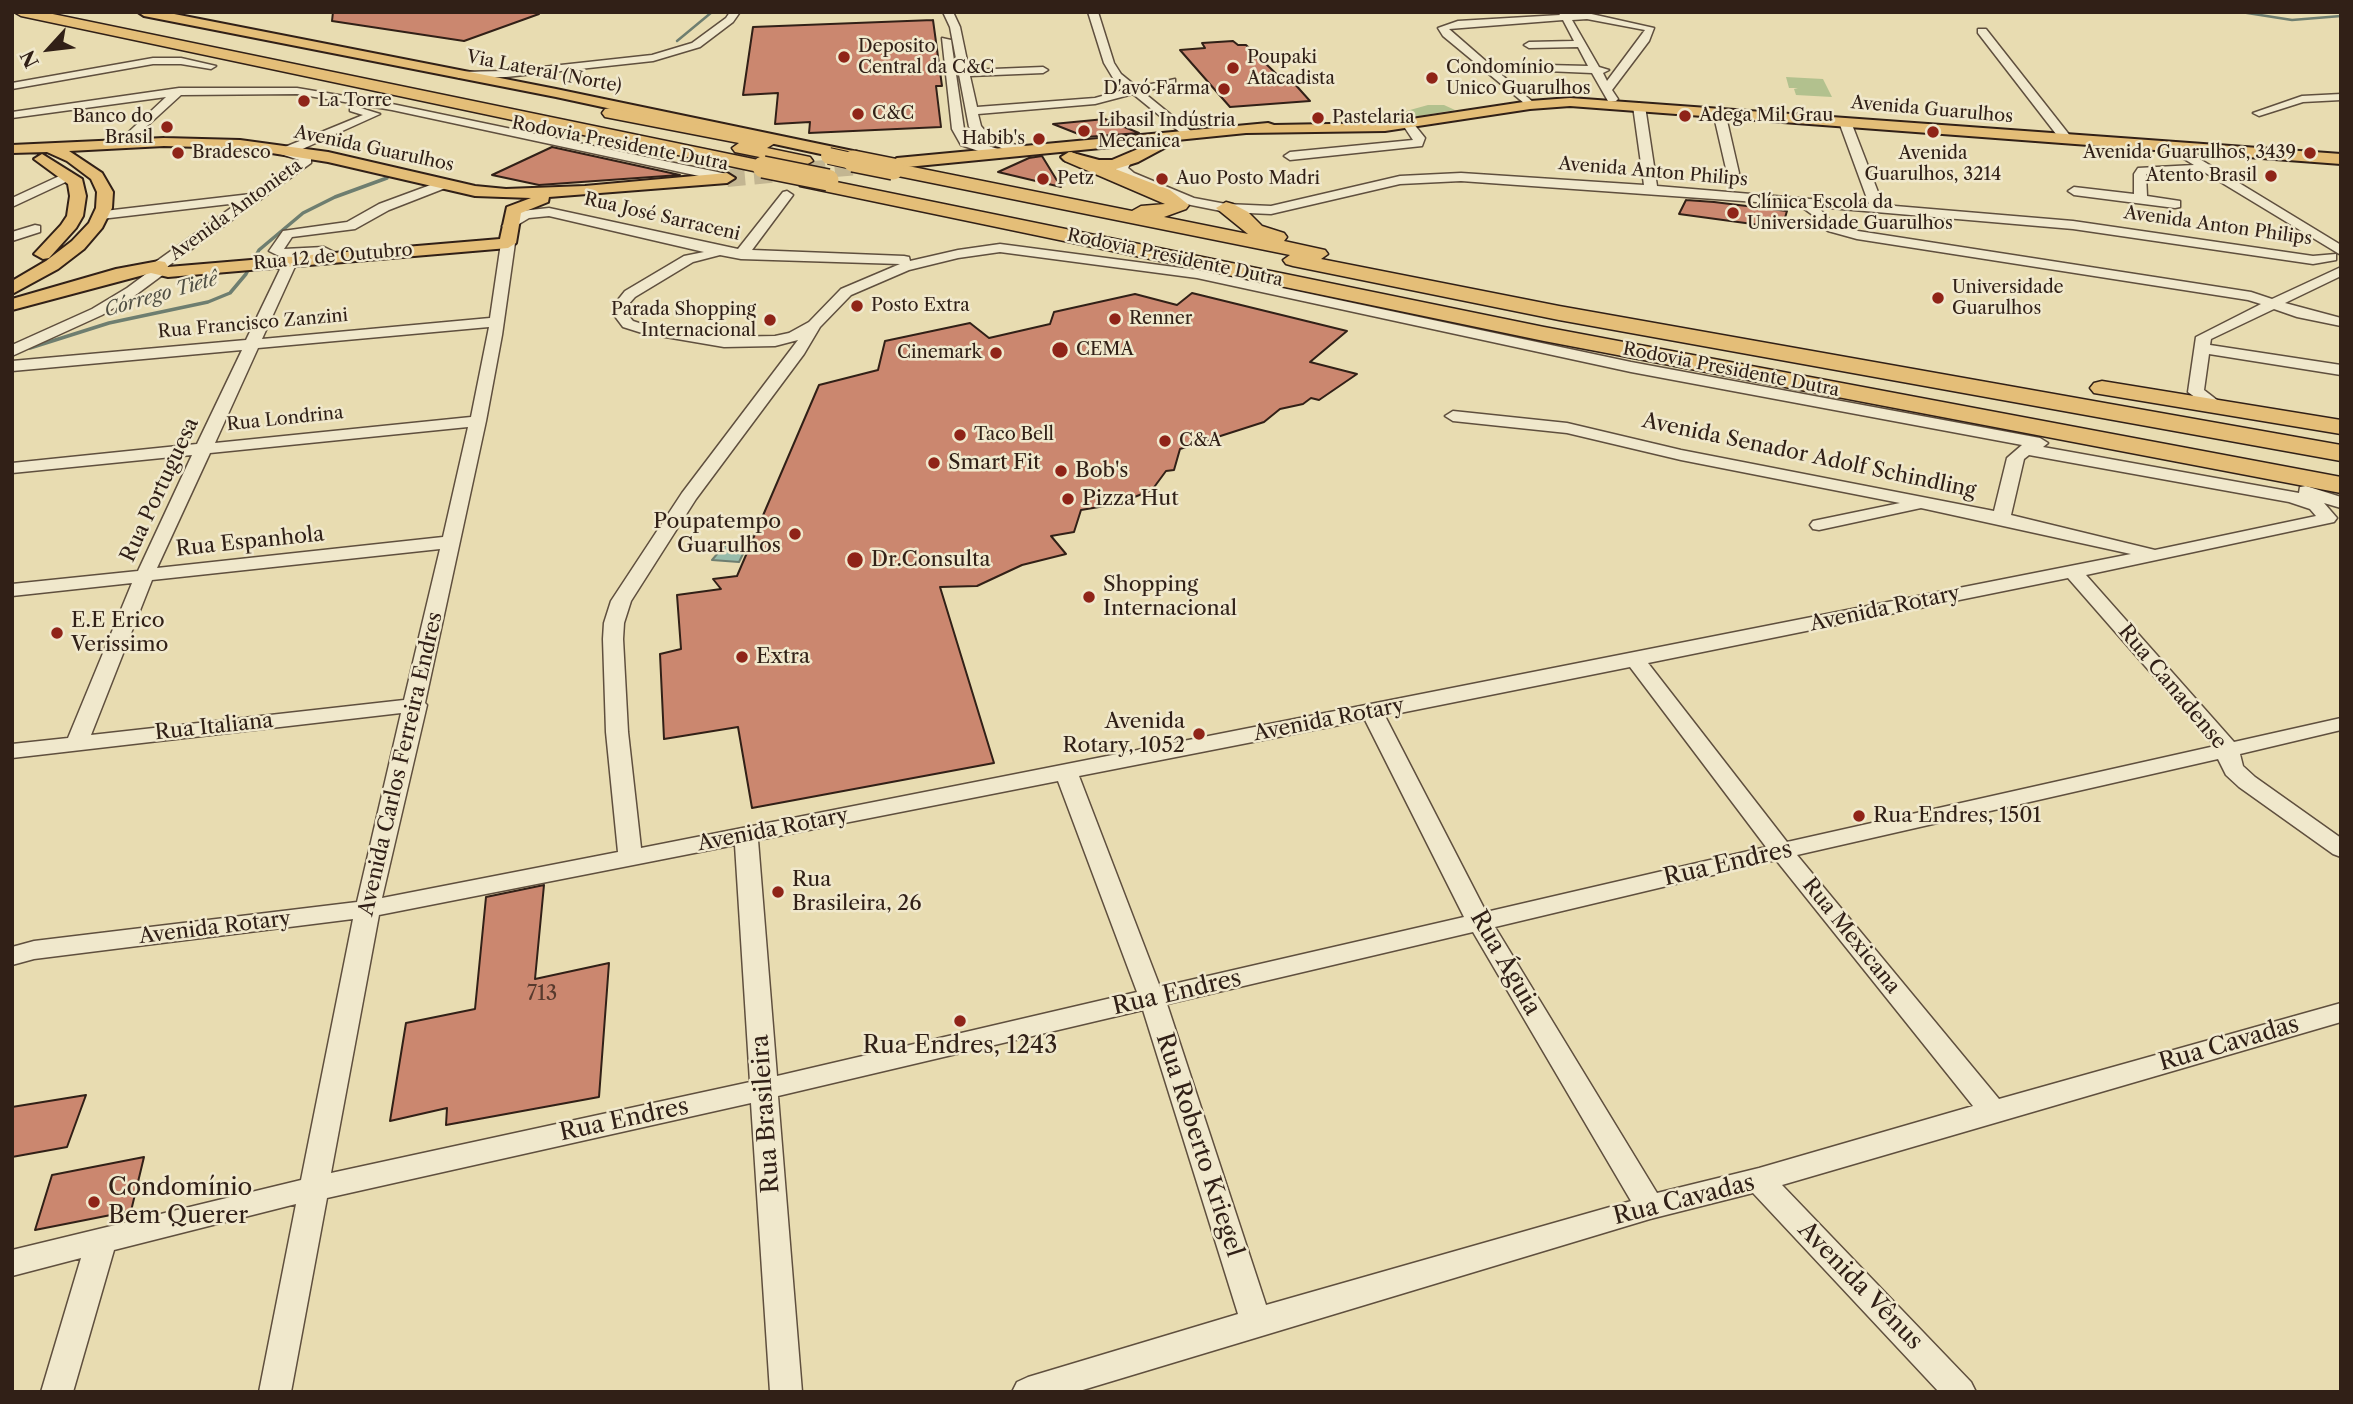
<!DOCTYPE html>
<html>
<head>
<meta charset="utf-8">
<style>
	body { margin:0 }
	#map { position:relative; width:2353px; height:1404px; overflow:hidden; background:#e8dcb1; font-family:"Libre Caslon Text",serif }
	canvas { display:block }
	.frame { position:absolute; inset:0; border:14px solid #312017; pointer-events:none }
	.north { position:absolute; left:14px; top:14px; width:70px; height:70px; -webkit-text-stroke:5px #f0e8cc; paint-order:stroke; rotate:243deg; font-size:19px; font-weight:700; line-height:28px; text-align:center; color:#312017 }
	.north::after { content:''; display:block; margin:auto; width:24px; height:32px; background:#312017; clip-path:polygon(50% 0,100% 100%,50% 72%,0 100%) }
</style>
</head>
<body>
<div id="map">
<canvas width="2353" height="1404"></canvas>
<div class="frame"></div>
<div class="north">N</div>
</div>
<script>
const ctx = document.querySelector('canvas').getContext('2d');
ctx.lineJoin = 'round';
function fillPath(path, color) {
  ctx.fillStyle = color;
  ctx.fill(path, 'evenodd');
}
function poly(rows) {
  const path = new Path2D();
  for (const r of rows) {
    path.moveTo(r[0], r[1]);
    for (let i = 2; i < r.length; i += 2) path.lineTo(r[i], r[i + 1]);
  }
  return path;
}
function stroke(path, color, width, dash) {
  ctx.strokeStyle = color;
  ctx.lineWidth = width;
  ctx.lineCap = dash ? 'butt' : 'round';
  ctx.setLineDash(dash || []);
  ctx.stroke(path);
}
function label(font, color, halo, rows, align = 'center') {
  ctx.font = font + ' "Libre Caslon Text",serif';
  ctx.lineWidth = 5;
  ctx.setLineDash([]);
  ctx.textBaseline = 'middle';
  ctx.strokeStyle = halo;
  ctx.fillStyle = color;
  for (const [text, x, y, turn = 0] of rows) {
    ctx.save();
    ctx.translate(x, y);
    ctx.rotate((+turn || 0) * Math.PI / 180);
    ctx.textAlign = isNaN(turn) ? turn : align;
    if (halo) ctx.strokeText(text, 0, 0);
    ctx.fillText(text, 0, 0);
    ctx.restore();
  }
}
fillPath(poly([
	[1786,77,1823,79,1832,97,1796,95,1794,89,1798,88,1789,88],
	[1428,105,1444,105,1455,110,1377,123,1392,115]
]), '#b2c18e');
const water = poly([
	[752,536,739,562,712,560,724,546,752,536]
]);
fillPath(water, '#97bcab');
stroke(water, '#6e7e70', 2);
stroke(poly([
	[2241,12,2292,20,2341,16],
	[677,41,712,12]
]), '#6e7e70', 2.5);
stroke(poly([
	[30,348,109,323,208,302,230,293,246,274,259,250,303,213,335,197,387,178]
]), '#6e7e70', 3.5);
const building = poly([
	[333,12,539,12,539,14,464,41,332,21,333,12],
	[933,20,942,86,936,86,941,127,809,133,810,122,775,124,778,93,743,95,753,27,933,20],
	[1233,41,1238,45,1246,45,1286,83,1293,82,1310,101,1230,107,1180,50,1205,48,1202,43,1233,41],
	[1105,119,1139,133,1086,137,1053,124,1105,119],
	[552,147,680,175,539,185,492,175,552,147],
	[1042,156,1061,187,998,172,1029,158,1042,156],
	[1686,200,1714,202,1787,211,1782,228,1679,214,1686,200],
	[1192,293,1347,331,1310,362,1357,374,1319,400,1311,398,1303,404,1280,409,1264,422,1180,449,1174,470,1166,471,1152,490,1117,504,1081,510,1074,532,1051,536,1066,554,1022,565,977,586,940,587,994,763,752,808,738,727,664,739,660,654,681,649,677,595,721,589,713,579,737,576,819,385,878,370,885,341,970,323,989,338,1050,324,1054,312,1135,294,1177,305,1192,293],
	[544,885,535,979,609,963,599,1097,446,1125,447,1108,390,1121,406,1023,475,1009,486,897,544,885],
	[86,1095,67,1147,12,1157,12,1107,86,1095],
	[144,1157,131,1211,35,1230,52,1175,144,1157]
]);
fillPath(building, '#cb876f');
stroke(building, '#312017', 2);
stroke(poly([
	[727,178,879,164]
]), '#c3b692', 18, [18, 9]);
const minor = poly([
	[730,12,740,12,733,22,700,47,653,61,506,77,459,78,454,75,459,72,506,71,652,55,692,43,726,18,730,12],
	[943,12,953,12,960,27,969,70,1043,67,1048,70,1043,73,970,76,977,107,1095,98,1127,89,1113,78,1104,63,1088,12,1098,12,1114,63,1121,74,1137,87,1175,79,1175,83,1143,92,1197,136,1187,138,1133,94,1095,104,978,114,981,126,986,132,1012,144,1040,148,1040,154,1005,150,978,136,969,127,950,27,943,12],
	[1558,12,1587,13,1654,28,1649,41,1612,90,1618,99,1616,101,1608,101,1592,73,1546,71,1541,68,1546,65,1588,66,1578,47,1529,48,1524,45,1529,42,1574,41,1563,20,1449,29,1534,103,1534,107,1530,108,1443,36,1438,28,1458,21,1560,15,1558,12],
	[1587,19,1645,30,1607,81,1603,73,1609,70,1599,67,1572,20,1587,19],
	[1978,29,1986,29,2071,137,2071,143,2063,143,1978,33,1978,29],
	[942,38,951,40,964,129,970,140,1004,151,1004,157,996,157,961,145,952,129,942,38],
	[153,58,181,58,216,66,211,69,181,64,153,64,12,89,12,83,153,58],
	[179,88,297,88,392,104,727,174,733,178,727,182,392,110,297,94,181,95,123,148,117,144,119,141,166,97,12,118,12,112,179,88],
	[2341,94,2341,100,2303,102,2259,116,2253,113,2302,96,2341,94],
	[1639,103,1645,106,1657,186,1869,204,1839,122,1845,119,1851,122,1883,205,2073,221,2313,256,2336,254,2336,260,2313,264,2073,229,1818,207,1831,221,1858,231,2251,292,2272,299,2341,267,2341,276,2285,303,2341,318,2341,326,2297,317,2274,309,2211,339,2210,345,2341,365,2341,375,2209,354,2204,390,2226,407,2224,410,2212,410,2188,392,2196,337,2261,304,2248,300,1857,239,1828,231,1821,227,1814,216,1799,205,1461,181,1400,184,1271,214,1226,212,1186,204,1126,179,1115,169,1121,159,1125,158,1131,162,1128,168,1134,173,1194,198,1226,204,1271,206,1400,176,1461,173,1644,185,1633,106,1639,103],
	[354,106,380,114,298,151,311,157,311,163,164,269,164,274,137,294,102,315,12,356,12,345,92,309,127,288,154,268,154,263,238,203,101,219,94,215,96,212,251,194,299,160,278,153,278,147,285,147,363,115,350,111,350,107,354,106],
	[1719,109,1725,112,1739,173,1733,177,1727,173,1713,112,1719,109],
	[1409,122,1413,123,1425,138,1422,146,1290,160,1284,156,1290,152,1413,140,1403,125,1409,122],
	[2175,144,2341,245,2341,255,2204,172,2146,174,2147,196,2180,201,2180,207,2175,208,2074,195,2068,191,2074,187,2134,194,2134,174,2138,168,2194,165,2171,151,2169,148,2175,144],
	[68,172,72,173,72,179,12,207,12,198,68,172],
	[444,180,448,181,448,187,389,210,355,229,292,237,284,249,324,247,334,252,329,261,324,262,319,261,318,256,296,258,298,260,262,339,490,318,501,243,508,239,515,243,502,335,486,421,425,703,427,705,382,898,618,852,606,732,603,639,604,623,611,601,682,493,798,340,775,346,724,347,642,333,623,327,614,315,613,306,625,291,684,256,704,252,549,216,529,218,509,230,502,226,521,211,549,208,738,249,783,192,787,191,793,195,752,250,904,256,909,257,910,261,958,250,1000,244,1197,270,1631,362,2040,438,2048,443,2043,447,2299,493,2300,487,2306,486,2341,497,2341,508,2324,503,2337,518,2334,522,2086,575,2234,742,2341,718,2341,730,2240,754,2243,766,2255,777,2341,838,2341,857,2333,854,2239,787,2226,775,2218,759,1797,855,1999,1099,2341,1003,2341,1022,1782,1185,1971,1382,1976,1392,1939,1392,1753,1193,1650,1219,1076,1392,1012,1392,1017,1382,1028,1377,1238,1314,1143,1010,778,1096,802,1392,770,1392,751,1103,327,1198,291,1392,259,1392,296,1204,114,1250,73,1392,41,1392,81,1258,12,1276,12,1250,301,1180,353,919,34,959,12,965,12,947,34,941,357,902,401,713,12,758,12,744,68,738,132,583,12,596,12,584,138,571,192,455,12,473,12,463,197,444,242,350,12,371,12,361,246,340,285,259,269,251,283,231,347,222,379,204,444,180],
	[1000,252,1197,278,1631,372,2022,445,2007,458,1994,511,1681,450,1567,423,1453,411,1445,416,1453,421,1567,433,1681,460,1900,503,1813,521,1810,525,1813,529,1819,530,1921,508,2131,554,641,848,628,732,623,639,624,623,631,601,696,499,804,354,820,327,851,295,909,270,958,258,1000,252],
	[720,255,741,259,900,264,841,289,809,322,789,333,775,336,724,337,645,325,633,321,628,315,627,306,635,297,693,262,720,255],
	[489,327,471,417,215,443,258,348,489,327],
	[468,427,443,537,157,568,210,453,468,427],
	[2029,455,2289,502,2310,509,2316,516,2155,550,2011,515,2024,459,2029,455],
	[440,549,404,700,91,735,152,580,440,549],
	[2068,578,2215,746,1787,842,1648,663,2068,578],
	[1630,667,1766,847,1486,912,1385,716,1630,667],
	[1365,720,1464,917,1160,987,1079,776,1365,720],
	[1058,781,1137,992,777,1076,758,840,1058,781],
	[735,845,750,1082,331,1173,379,915,735,845],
	[1776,860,1973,1106,1759,1168,1657,1193,1495,927,1776,860],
	[1473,932,1631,1201,1266,1305,1167,1004,1473,932],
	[35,225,40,226,40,232,12,241,12,232,35,225]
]);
const major = poly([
	[138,12,164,12,556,89,858,152,866,157,858,162,556,97,144,16,138,12],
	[1570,98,2341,154,2341,164,1570,106,1530,109,1385,131,1246,133,1167,141,1166,147,1138,162,1113,170,1099,170,1064,160,1061,157,1069,152,1099,160,1112,160,1152,143,897,168,889,163,897,158,1268,123,1274,125,1385,123,1530,101,1570,98],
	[164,138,240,140,328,152,475,186,506,189,585,186,727,173,735,178,727,183,549,197,548,202,521,213,516,243,508,248,168,277,151,273,12,310,12,299,116,269,159,261,165,262,168,267,500,239,507,207,531,198,475,196,328,162,240,148,164,146,69,151,102,173,113,192,112,208,102,228,84,249,58,269,12,294,12,281,46,261,72,241,89,223,96,208,97,192,91,179,67,161,47,152,12,153,12,145,164,138],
	[42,154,82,179,86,196,83,216,76,228,49,258,43,259,34,254,61,225,67,216,70,196,68,184,34,159,42,154]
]);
const highway = poly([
	[14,12,43,12,763,161,772,167,763,173,21,16,14,12],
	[611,108,772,139,775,143,767,148,810,157,813,161,804,166,735,152,732,148,739,143,605,117,602,113,605,109,611,108],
	[1071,152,1170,190,1189,205,1186,209,1164,217,1248,234,1216,208,1226,202,1233,204,1248,212,1262,226,1284,233,1287,237,1284,241,1325,250,1328,254,1321,259,1559,306,2341,445,2341,461,1559,320,1293,266,1286,264,1283,260,1290,255,893,175,884,169,893,163,1132,211,1141,206,1165,204,1065,161,1062,157,1071,152],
	[807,176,1544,327,2341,477,2341,493,1544,341,800,186,798,182,807,176],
	[2102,381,2341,420,2341,434,2094,393,2090,388,2094,383,2102,381]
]);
stroke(minor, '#5f4f3e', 3);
stroke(major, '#312017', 4);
stroke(highway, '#312017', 3);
fillPath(minor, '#f0e8cc');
fillPath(major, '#e4be78');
fillPath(highway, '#e4be78');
const highwayBridgeFar1 = poly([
	[829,156,861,163]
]);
const highwayBridge = poly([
	[853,161,893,169],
	[763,167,828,180]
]);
stroke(highwayBridgeFar1, '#312017', 18, []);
stroke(highwayBridge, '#312017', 24, []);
stroke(highwayBridgeFar1, '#e4be78', 16);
stroke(highwayBridge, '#e4be78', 21);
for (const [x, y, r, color] of [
	[844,57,7,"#8f2418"],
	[1233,68,7,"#8f2418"],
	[1432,78,7,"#8f2418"],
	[1224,89,7,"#8f2418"],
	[304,101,7,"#8f2418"],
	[858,114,7,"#8f2418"],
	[1685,116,7,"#8f2418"],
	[1318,118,7,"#8f2418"],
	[167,127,7,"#8f2418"],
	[1084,131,7,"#8f2418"],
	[1933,132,7,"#8f2418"],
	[1039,139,7,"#8f2418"],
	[178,153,7,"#8f2418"],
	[2310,153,7,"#8f2418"],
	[2271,176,7,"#8f2418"],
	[1043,179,7,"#8f2418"],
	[1162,179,7,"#8f2418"],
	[1733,213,7,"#8f2418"],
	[1938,298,7,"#8f2418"],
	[857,306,7,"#8f2418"],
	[1115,319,7,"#8f2418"],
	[770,320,7,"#8f2418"],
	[1060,350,9,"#8f2418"],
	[996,353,7,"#8f2418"],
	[960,435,7,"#8f2418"],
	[1165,441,7,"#8f2418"],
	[934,463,7,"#8f2418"],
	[1061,471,7,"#8f2418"],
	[1068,499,7,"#8f2418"],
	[795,534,7,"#8f2418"],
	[855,560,9,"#8f2418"],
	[1089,597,7,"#8f2418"],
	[57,633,7,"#8f2418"],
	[742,657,7,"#8f2418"],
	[1199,734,7,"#8f2418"],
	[1859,816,7,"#8f2418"],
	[778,892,7,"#8f2418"],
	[960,1021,7,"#8f2418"],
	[94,1202,7,"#8f2418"]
]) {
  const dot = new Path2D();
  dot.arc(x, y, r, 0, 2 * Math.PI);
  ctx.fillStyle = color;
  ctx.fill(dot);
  stroke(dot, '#f0e8cc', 2.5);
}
label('18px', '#312017', '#f0e8cc', [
	["Deposito",858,47],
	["Central da C&C",858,68],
	["Poupaki",1247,58],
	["Atacadista",1247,79],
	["Condomínio",1446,68],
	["Unico Guarulhos",1446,89],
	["D'avó Farma",1210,89,"right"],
	["La Torre",318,101],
	["C&C",872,114],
	["Adega Mil Grau",1699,116],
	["Banco do",153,117,"right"],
	["Brasil",153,138,"right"],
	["Pastelaria",1332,118],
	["Libasil Indústria",1098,121],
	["Mecanica",1098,142],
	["Habib's",1025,139,"right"],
	["Bradesco",192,153],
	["Avenida Guarulhos, 3439",2296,153,"right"],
	["Avenida",1933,154,"center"],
	["Guarulhos, 3214",1933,175,"center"],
	["Atento Brasil",2257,176,"right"],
	["Petz",1057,179],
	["Auo Posto Madri",1176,179],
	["Clínica Escola da",1747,203],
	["Universidade Guarulhos",1747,224],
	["Universidade",1952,288],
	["Guarulhos",1952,309],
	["Posto Extra",871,306],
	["Parada Shopping",756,310,"right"],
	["Internacional",756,331,"right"],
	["Renner",1129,319],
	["CEMA",1076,350],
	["Cinemark",982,353,"right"],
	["Taco Bell",974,435],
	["C&A",1179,441]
], 'left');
label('18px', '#312017', '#f0e8cc', [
	["Via Lateral (Norte)",544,72,11],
	["Avenida Guarulhos",1932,110,5],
	["Rodovia Presidente Dutra",620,144,11],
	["Avenida Guarulhos",374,149,12],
	["Avenida Anton Philips",1653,172,5],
	["Avenida Antonieta",236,210,-36],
	["Rua José Sarraceni",662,217,13],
	["Avenida Anton Philips",2218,226,8],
	["Rua 12 de Outubro",333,257,-5],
	["Rodovia Presidente Dutra",1175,258,12],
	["Rua Francisco Zanzini",253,324,-5],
	["Rodovia Presidente Dutra",1731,370,11],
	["Rua Londrina",285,419,-6]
]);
label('italic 19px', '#504f43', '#f0e8cc', [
	["Córrego Tietê",161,295,-16]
]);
label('21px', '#312017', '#f0e8cc', [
	["Avenida Senador Adolf Schindling",1809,456,12],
	["Rua Portuguesa",160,490,-65],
	["Rua Espanhola",250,542,-6],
	["Avenida Rotary",1885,609,-12],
	["Rua Canadense",2172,687,50],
	["Avenida Rotary",1329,720,-11],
	["Rua Italiana",214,727,-6],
	["Avenida Carlos Ferreira Endres",401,764,-77],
	["Avenida Rotary",773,830,-11],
	["Avenida Rotary",215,928,-7],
	["Rua Mexicana",1851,936,51]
]);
label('21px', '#312017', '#f0e8cc', [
	["Smart Fit",948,463],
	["Bob's",1075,471],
	["Pizza Hut",1082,499],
	["Poupatempo",781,522,"right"],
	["Guarulhos",781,546,"right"],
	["Dr.Consulta",871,560],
	["Shopping",1103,585],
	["Internacional",1103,609],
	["E.E Erico",71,621],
	["Verissimo",71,645],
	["Extra",756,657],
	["Avenida",1185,722,"right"],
	["Rotary, 1052",1185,746,"right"],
	["Rua Endres, 1501",1873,816],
	["Rua",792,880],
	["Brasileira, 26",792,904]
], 'left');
label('21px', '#583a2d', null, [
	["713",542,994]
]);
label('24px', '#312017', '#f0e8cc', [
	["Rua Endres",1728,864,-13],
	["Rua Águia",1505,963,60],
	["Rua Endres",1177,993,-13],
	["Rua Cavadas",2229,1044,-16],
	["Rua Brasileira",766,1114,-94],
	["Rua Endres",624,1120,-12],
	["Rua Roberto Kriegel",1199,1145,72],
	["Rua Cavadas",1684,1200,-14],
	["Avenida Vênus",1860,1286,46]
]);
label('24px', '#312017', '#f0e8cc', [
	["Rua Endres, 1243",960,1046],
	["Condomínio",108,1188,"left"],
	["Bem Querer",108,1216,"left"]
]);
</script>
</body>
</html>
